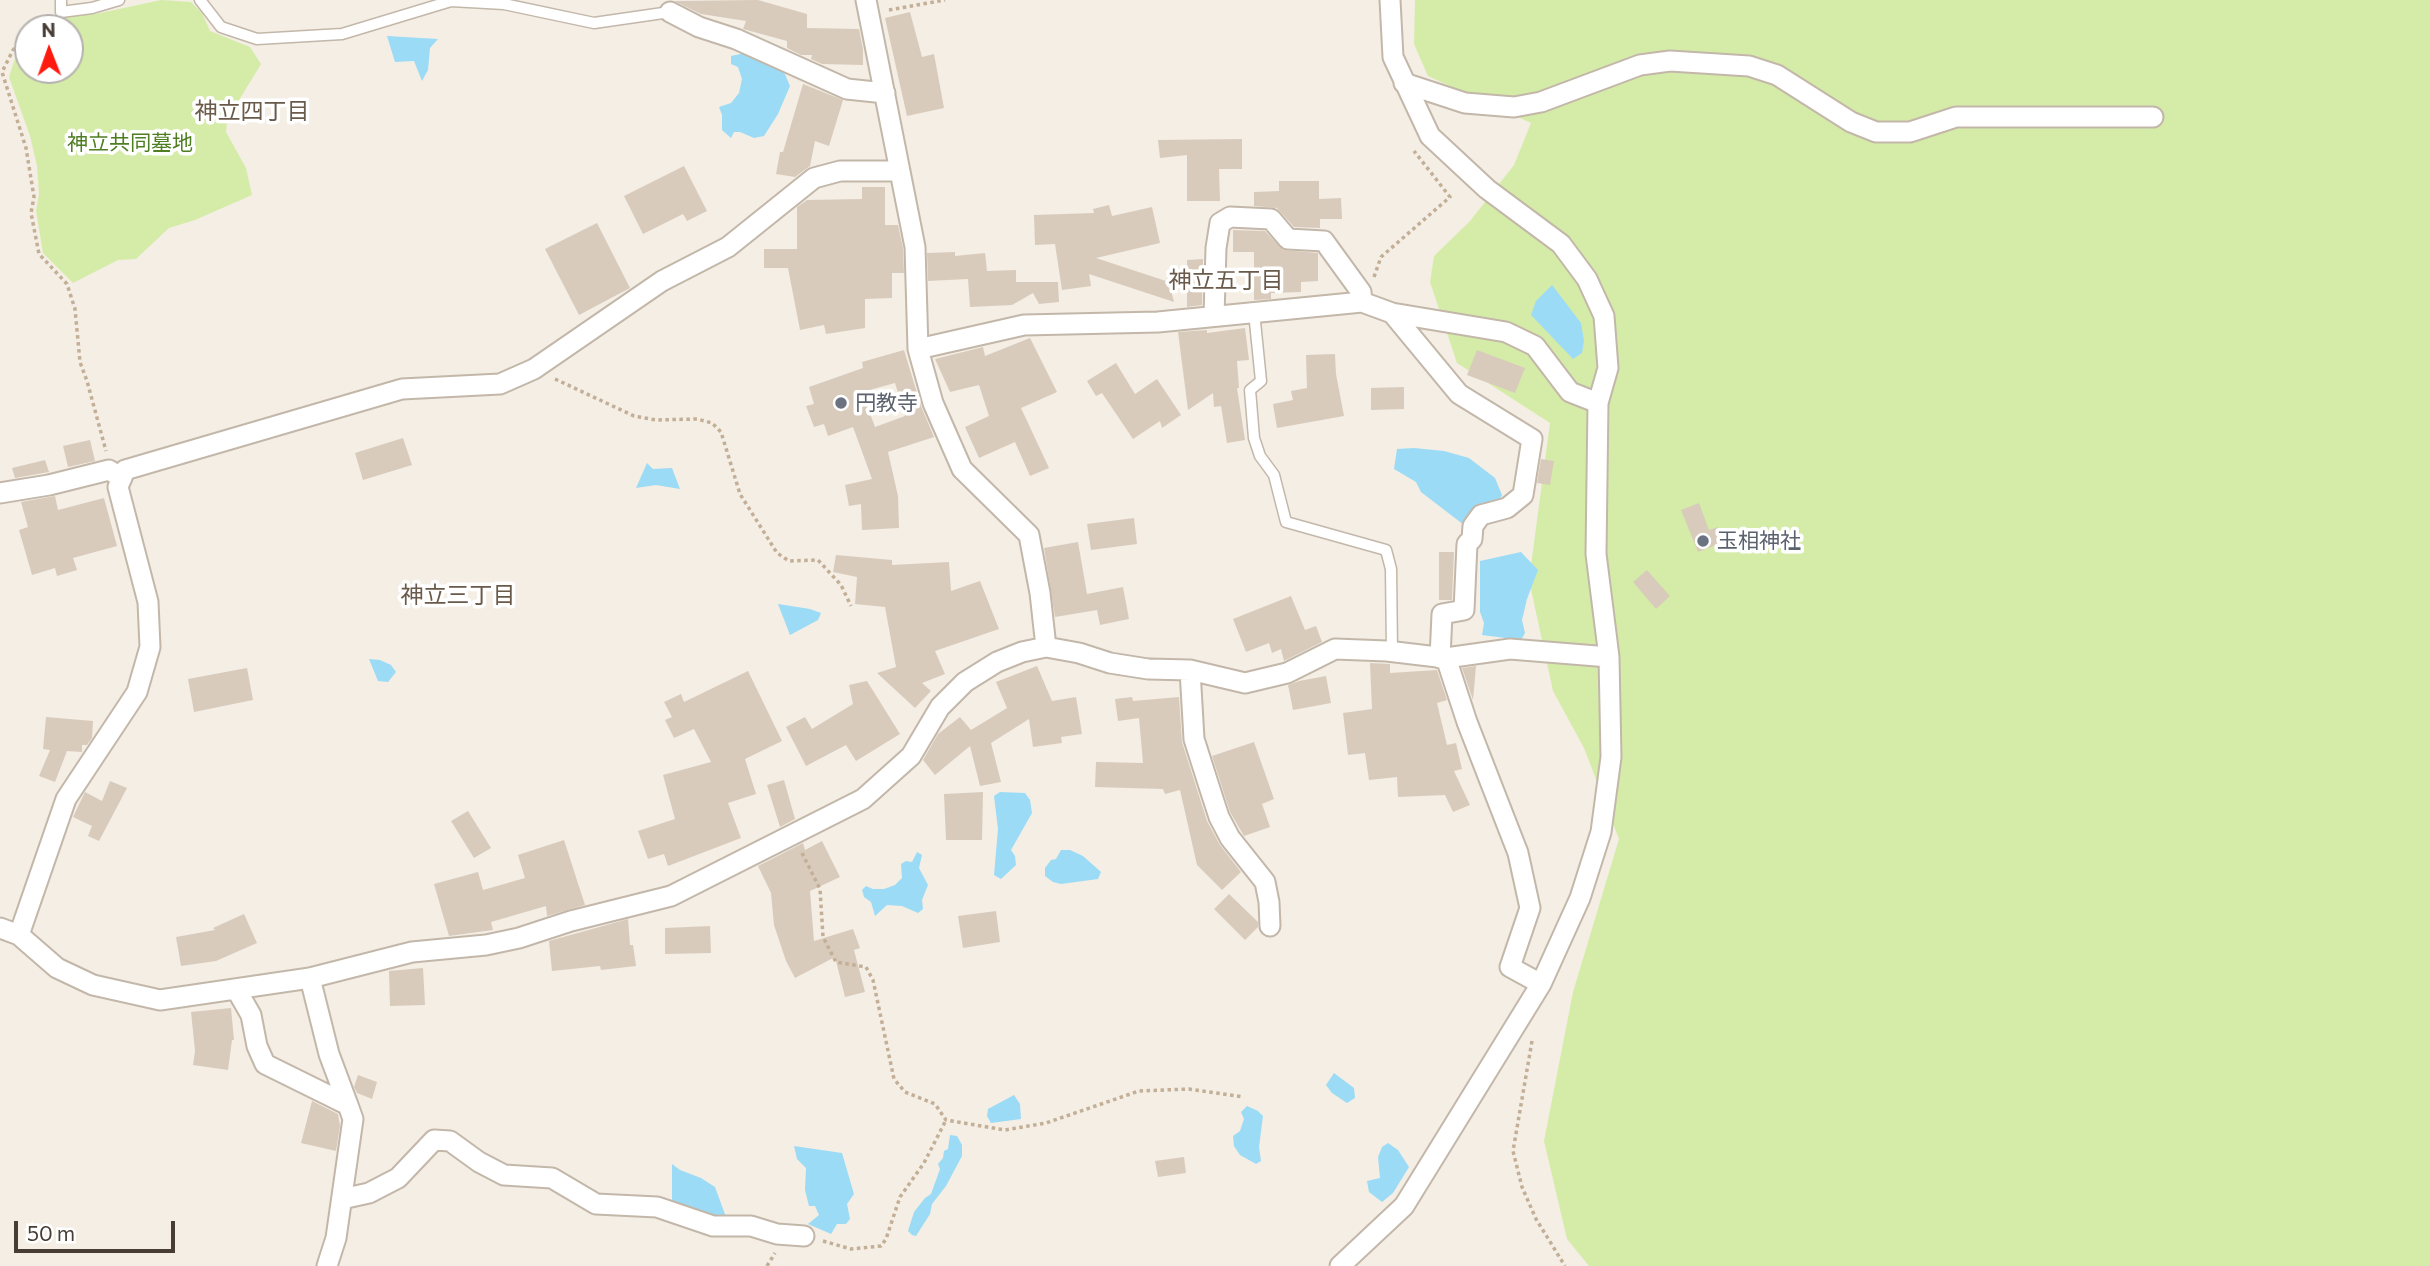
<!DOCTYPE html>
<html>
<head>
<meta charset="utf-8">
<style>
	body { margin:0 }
	#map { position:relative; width:2430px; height:1266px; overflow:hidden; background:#f4eee5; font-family:Commissioner,sans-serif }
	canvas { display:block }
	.north { position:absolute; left:14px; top:14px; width:70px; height:70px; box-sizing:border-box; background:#fff; border:2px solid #b5b1ae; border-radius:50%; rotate:359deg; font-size:19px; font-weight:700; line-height:28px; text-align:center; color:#473d34 }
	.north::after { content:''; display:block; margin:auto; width:24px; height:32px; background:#ff1a10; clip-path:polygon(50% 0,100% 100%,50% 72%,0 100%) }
	.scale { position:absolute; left:14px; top:1221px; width:161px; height:32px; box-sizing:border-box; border:4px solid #473d34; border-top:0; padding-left:9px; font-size:21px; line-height:24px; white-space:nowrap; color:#473d34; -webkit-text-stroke:5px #fff; paint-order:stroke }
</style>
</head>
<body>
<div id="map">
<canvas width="2430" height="1266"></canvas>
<div class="north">N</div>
<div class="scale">50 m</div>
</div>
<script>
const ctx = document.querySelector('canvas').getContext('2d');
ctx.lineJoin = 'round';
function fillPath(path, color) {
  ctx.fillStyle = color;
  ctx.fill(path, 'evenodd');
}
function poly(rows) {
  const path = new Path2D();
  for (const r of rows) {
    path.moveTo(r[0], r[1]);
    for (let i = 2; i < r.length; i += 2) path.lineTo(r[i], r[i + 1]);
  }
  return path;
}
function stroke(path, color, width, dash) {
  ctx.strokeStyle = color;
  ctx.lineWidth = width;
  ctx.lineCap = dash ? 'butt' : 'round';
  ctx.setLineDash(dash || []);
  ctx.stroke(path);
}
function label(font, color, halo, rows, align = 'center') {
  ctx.font = font + ' Commissioner,"Noto Sans JP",sans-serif';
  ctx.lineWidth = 7;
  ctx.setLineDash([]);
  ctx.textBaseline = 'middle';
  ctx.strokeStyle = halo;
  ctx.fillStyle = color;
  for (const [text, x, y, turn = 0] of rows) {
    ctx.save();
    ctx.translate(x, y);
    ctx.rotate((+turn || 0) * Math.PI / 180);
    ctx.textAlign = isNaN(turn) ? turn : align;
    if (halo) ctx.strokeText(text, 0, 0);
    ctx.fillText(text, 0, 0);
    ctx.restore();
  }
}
fillPath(poly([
	[161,0,191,2,202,13,210,31,250,47,261,64,227,120,226,132,246,168,252,195,195,220,169,228,136,259,118,260,73,283,43,253,36,211,39,194,37,166,30,136,9,77,17,52,28,41,28,70,70,70,70,28,41,28,42,26,63,16,96,14],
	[1415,0,2430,0,2430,1266,1589,1266,1567,1239,1544,1141,1573,992,1619,839,1584,748,1553,691,1529,580,1550,423,1457,363,1430,282,1434,256,1470,221,1514,165,1531,123,1428,76,1414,44]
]), '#d5eca9');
fillPath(poly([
	[387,36,438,39,430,48,428,70,422,81,414,61,395,62],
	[745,53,784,72,790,86,778,114,764,136,754,138,740,132,734,132,731,138,722,130,722,115,719,107,731,103,739,93,742,79,738,67,731,64,731,56],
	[1552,285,1581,323,1584,341,1582,353,1573,359,1531,315,1536,301],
	[1414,448,1444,451,1469,458,1495,478,1502,495,1498,504,1464,525,1421,492,1416,482,1394,469,1397,449],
	[647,463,653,469,672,468,680,489,656,485,636,488],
	[1521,552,1538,570,1527,599,1522,620,1525,633,1521,640,1482,635,1484,623,1480,612,1480,561],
	[778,604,810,609,821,613,818,620,790,635],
	[369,659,380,660,391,665,396,672,388,682,378,681],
	[1000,792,1025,793,1030,800,1032,813,1011,850,1015,856,1016,865,1001,879,994,875,998,829,994,796],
	[1061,850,1070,850,1083,856,1101,872,1098,879,1061,884,1053,882,1045,876,1045,868,1051,860,1056,859],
	[917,852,922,855,919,868,928,885,922,900,923,909,918,913,902,906,887,905,875,916,871,902,864,897,862,890,866,886,873,889,884,889,895,885,902,878,901,864,906,861,912,862],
	[1334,1073,1354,1088,1355,1098,1347,1103,1332,1093,1326,1085],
	[1014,1095,1020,1104,1021,1119,991,1123,987,1116,988,1109],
	[1247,1106,1258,1111,1263,1116,1259,1147,1261,1161,1256,1164,1240,1155,1234,1146,1233,1136,1240,1131,1244,1119,1241,1112],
	[950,1135,957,1136,962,1145,962,1156,946,1186,932,1204,930,1214,916,1236,912,1235,908,1231,914,1212,925,1198,931,1194,940,1169,938,1164,943,1158,944,1151,948,1149],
	[1388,1143,1398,1150,1409,1167,1393,1193,1382,1202,1369,1192,1367,1181,1380,1178,1378,1157,1382,1147],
	[794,1146,842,1153,854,1194,847,1204,850,1219,846,1224,837,1224,831,1234,808,1224,819,1215,815,1206,809,1206,805,1190,806,1168,797,1159],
	[672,1164,680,1170,701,1178,715,1187,726,1217,724,1222,672,1203]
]), '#9bdbf6');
fillPath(poly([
	[758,0,807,14,807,28,859,29,863,49,863,65,822,64,811,59,812,55,801,55,787,48,787,41,743,29,746,21,701,14,674,1],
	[910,12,922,57,934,54,944,108,907,116,885,18],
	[803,84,843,100,829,146,815,141,810,166,795,177,776,174,780,152,783,152],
	[1242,139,1242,169,1219,169,1220,201,1187,201,1187,155,1160,158,1158,140],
	[684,166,707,211,687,221,683,214,643,234,624,196],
	[1279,181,1319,181,1319,199,1341,198,1342,219,1320,219,1320,228,1294,227,1277,208,1254,206,1254,192,1279,191],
	[862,187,885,187,885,225,898,225,903,248,904,273,892,273,892,298,865,299,865,328,826,334,824,325,800,330,788,268,764,268,764,249,797,249,797,207,807,200,862,199],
	[1109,205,1112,216,1152,207,1160,243,1096,258,1169,282,1174,302,1089,274,1091,286,1062,290,1055,244,1035,245,1034,215,1094,213,1093,209],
	[597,223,630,288,579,315,545,249],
	[1233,230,1265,231,1283,250,1318,253,1318,281,1301,282,1301,292,1271,293,1271,299,1254,300,1254,252,1233,252],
	[955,252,955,256,985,253,987,271,1016,270,1016,282,1058,282,1059,302,1039,304,1033,293,1012,305,970,307,968,279,928,281,927,253],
	[1203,259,1202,305,1187,307,1187,260],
	[1245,328,1249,360,1237,361,1239,388,1237,388,1245,440,1227,443,1221,406,1214,407,1213,393,1188,410,1178,332,1207,330,1207,333],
	[1030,338,1057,392,1021,408,1049,468,1030,476,1015,442,979,458,965,427,989,416,979,385,950,392,935,359,983,347,985,356],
	[904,350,921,406,934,437,888,452,898,496,899,528,862,530,861,504,849,506,845,485,872,479,853,427,828,436,824,424,814,427,806,406,814,404,809,387,863,368,862,362],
	[895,383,905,416,875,427,862,392],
	[1477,350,1525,368,1515,393,1467,375],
	[1335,354,1336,374,1344,416,1277,428,1273,404,1293,400,1291,391,1307,388,1306,355],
	[1116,363,1135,394,1157,379,1181,415,1162,428,1160,421,1133,439,1102,393,1096,396,1087,381],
	[1404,387,1404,409,1371,410,1371,388],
	[403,438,412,465,363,480,355,453],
	[90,440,95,461,68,467,63,446],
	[1541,459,1554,461,1550,485,1537,483],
	[45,460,49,472,15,478,12,468],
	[55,496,58,510,104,498,117,546,73,558,77,570,57,576,55,568,32,575,19,530,28,527,21,502],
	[1699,503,1709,530,1718,527,1724,542,1698,552,1681,510],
	[1134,518,1137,544,1091,550,1087,524],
	[1078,542,1087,594,1123,587,1129,619,1100,625,1097,610,1055,617,1044,548],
	[1439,552,1454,552,1452,600,1439,600],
	[836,555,892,560,892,565,949,562,951,591,980,581,999,629,935,651,945,674,922,683,931,691,915,708,877,673,896,667,885,607,855,604,857,577,833,572],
	[1647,570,1670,596,1656,609,1633,582],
	[1291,596,1305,630,1316,626,1322,642,1284,661,1281,649,1272,653,1269,643,1246,652,1233,619],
	[1370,663,1390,664,1390,673,1437,670,1447,700,1437,703,1447,745,1456,743,1462,769,1454,771,1470,805,1453,812,1445,795,1398,797,1397,777,1369,780,1365,753,1348,755,1343,713,1372,709],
	[1037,666,1052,701,1076,697,1082,734,1061,737,1062,743,1033,747,1029,719,991,743,1001,782,980,786,970,746,935,775,923,760,938,734,960,717,971,730,1007,708,996,682],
	[1476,666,1473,700,1462,668],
	[247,668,253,700,194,712,188,679],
	[748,671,782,741,745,759,756,794,728,803,741,838,668,866,664,854,648,859,638,831,675,819,663,775,711,762,694,729,674,738,665,720,672,717,664,702,681,694,684,702],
	[1326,676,1331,703,1293,710,1288,685,1299,681],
	[867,681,900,734,856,761,846,745,806,766,786,727,805,717,812,729,853,704,849,685],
	[1132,697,1133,701,1179,697,1182,742,1207,821,1220,845,1241,872,1222,890,1197,865,1180,790,1165,794,1163,789,1095,787,1096,762,1143,763,1139,718,1118,721,1115,699],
	[46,717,93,721,92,738,87,745,82,745,82,752,67,751,55,782,39,776,50,750,43,749],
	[1254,742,1274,799,1262,804,1270,827,1244,836,1230,812,1212,756],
	[784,780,795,819,780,827,767,785],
	[110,781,127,788,99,841,88,836,92,826,73,817,85,792,102,801],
	[983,792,982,840,946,840,944,794],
	[468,811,491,848,474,858,451,821],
	[564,840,585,905,547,916,546,906,491,922,493,930,449,936,434,884,478,872,483,890,525,878,518,855],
	[822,841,840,877,810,891,814,941,853,929,860,948,854,950,865,992,845,997,835,957,795,978,786,961,774,925,771,893,758,866,803,843,805,850],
	[1229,894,1258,922,1258,927,1245,940,1214,909],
	[996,911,1000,942,963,948,958,916],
	[244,914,257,943,216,961,181,966,176,937,215,930,213,928],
	[628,919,630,945,633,945,636,966,601,970,600,966,552,971,549,941],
	[710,926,711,953,665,954,665,928],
	[423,968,425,1005,390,1006,389,971],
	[231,1008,234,1040,232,1040,228,1070,193,1065,195,1051,191,1012],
	[358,1075,377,1082,372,1099,357,1093,354,1087],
	[312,1101,338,1114,340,1126,336,1151,301,1143],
	[1184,1157,1186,1173,1158,1177,1155,1161]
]), '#d9cbbc');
const service = poly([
	[61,0,61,12,92,8,119,0],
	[200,0,221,27,257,39,342,34,451,1,504,4,594,23,670,12],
	[1254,312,1261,381,1250,390,1254,438,1260,456,1274,475,1286,522,1386,550,1391,569,1392,652]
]);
const minor = poly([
	[866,0,915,247,918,349,933,403,962,469,1029,535,1040,593,1046,647],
	[670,12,699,27,736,39,847,89,885,93],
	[1404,83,1465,103,1514,107,1541,102,1640,65,1670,61,1749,66,1777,75,1851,122,1876,132,1910,132,1956,117,2153,117],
	[1392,313,1459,394,1532,439,1523,495,1507,508,1481,515,1473,526,1472,539,1467,544,1464,610,1442,614,1440,658],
	[1214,316,1216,248,1220,223,1230,217,1271,219,1288,239,1324,241,1361,292,1362,302],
	[918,349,1024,325,1158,322,1362,302,1392,313,1506,332,1535,346,1570,392,1598,403],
	[0,493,49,485,109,470,122,478],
	[1446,658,1467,722,1518,853,1530,908,1510,967,1541,984],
	[1190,670,1194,739,1208,783,1219,817,1230,838,1265,882,1269,902,1270,926],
	[0,928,19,935,57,968,93,985,160,1000,310,978,412,952,486,945,519,938,571,921,671,896,863,799,911,756,940,707,965,682,997,662,1022,652,1046,647,1079,653,1110,663,1148,669,1190,670,1245,683,1287,673,1335,649,1387,651,1446,658,1510,649,1609,657],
	[19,935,66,799,137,692,150,647,148,602,118,487,125,470,402,389,500,384,534,369,662,281,728,247,814,178,840,171,900,171],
	[310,978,329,1054,348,1105],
	[236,989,251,1015,257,1046,265,1064,348,1105,353,1119,336,1238,327,1266],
	[342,1199,369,1193,398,1178,434,1140,450,1141,479,1162,504,1175,552,1178,596,1204,657,1207,713,1226,751,1226,777,1234,804,1236],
	[1340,1266,1404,1206,1541,984,1580,898,1601,832,1611,757,1609,657,1596,554,1598,403,1608,368,1604,316,1587,279,1561,244,1487,189,1430,136,1393,57,1390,0]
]);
stroke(service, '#c3b7a9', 13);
stroke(minor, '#c3b7a9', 23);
stroke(poly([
	[889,10,945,0],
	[34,28,50,18],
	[28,32,13,50,2,72,26,148,34,197,31,213,39,254,67,284,75,309,80,362,87,381,106,451],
	[1374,277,1381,257,1450,197,1414,151],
	[555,379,634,416,656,420,697,419,712,423,721,432,740,494,777,553,789,561,818,560,841,585,851,606],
	[802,853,820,889,823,937,836,962,866,967,873,980,894,1079,905,1092,935,1104,946,1120,1005,1130,1046,1123,1139,1091,1189,1089,1244,1097],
	[1532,1041,1513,1151,1522,1187,1536,1219,1565,1266],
	[823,1241,851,1249,881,1246,886,1239,900,1197,924,1163,946,1120],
	[767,1266,775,1253]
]), '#c3ae96', 3.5, [3.5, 3.5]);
stroke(service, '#fff', 10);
stroke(minor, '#fff', 19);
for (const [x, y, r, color] of [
	[841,403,7,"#6b7280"],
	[1703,541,7,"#6b7280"]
]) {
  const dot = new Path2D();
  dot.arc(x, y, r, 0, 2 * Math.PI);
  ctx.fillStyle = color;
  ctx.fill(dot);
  stroke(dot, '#fff', 2.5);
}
label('21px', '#4f7e22', '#fff', [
	["神立共同墓地",130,143]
]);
label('21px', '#5b616d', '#fff', [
	["円教寺",855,403],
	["玉相神社",1717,541]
], 'left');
label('23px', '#6a5a4a', '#fff', [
	["神立四丁目",252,111],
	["神立五丁目",1226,280],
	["神立三丁目",458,595]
]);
</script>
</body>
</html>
